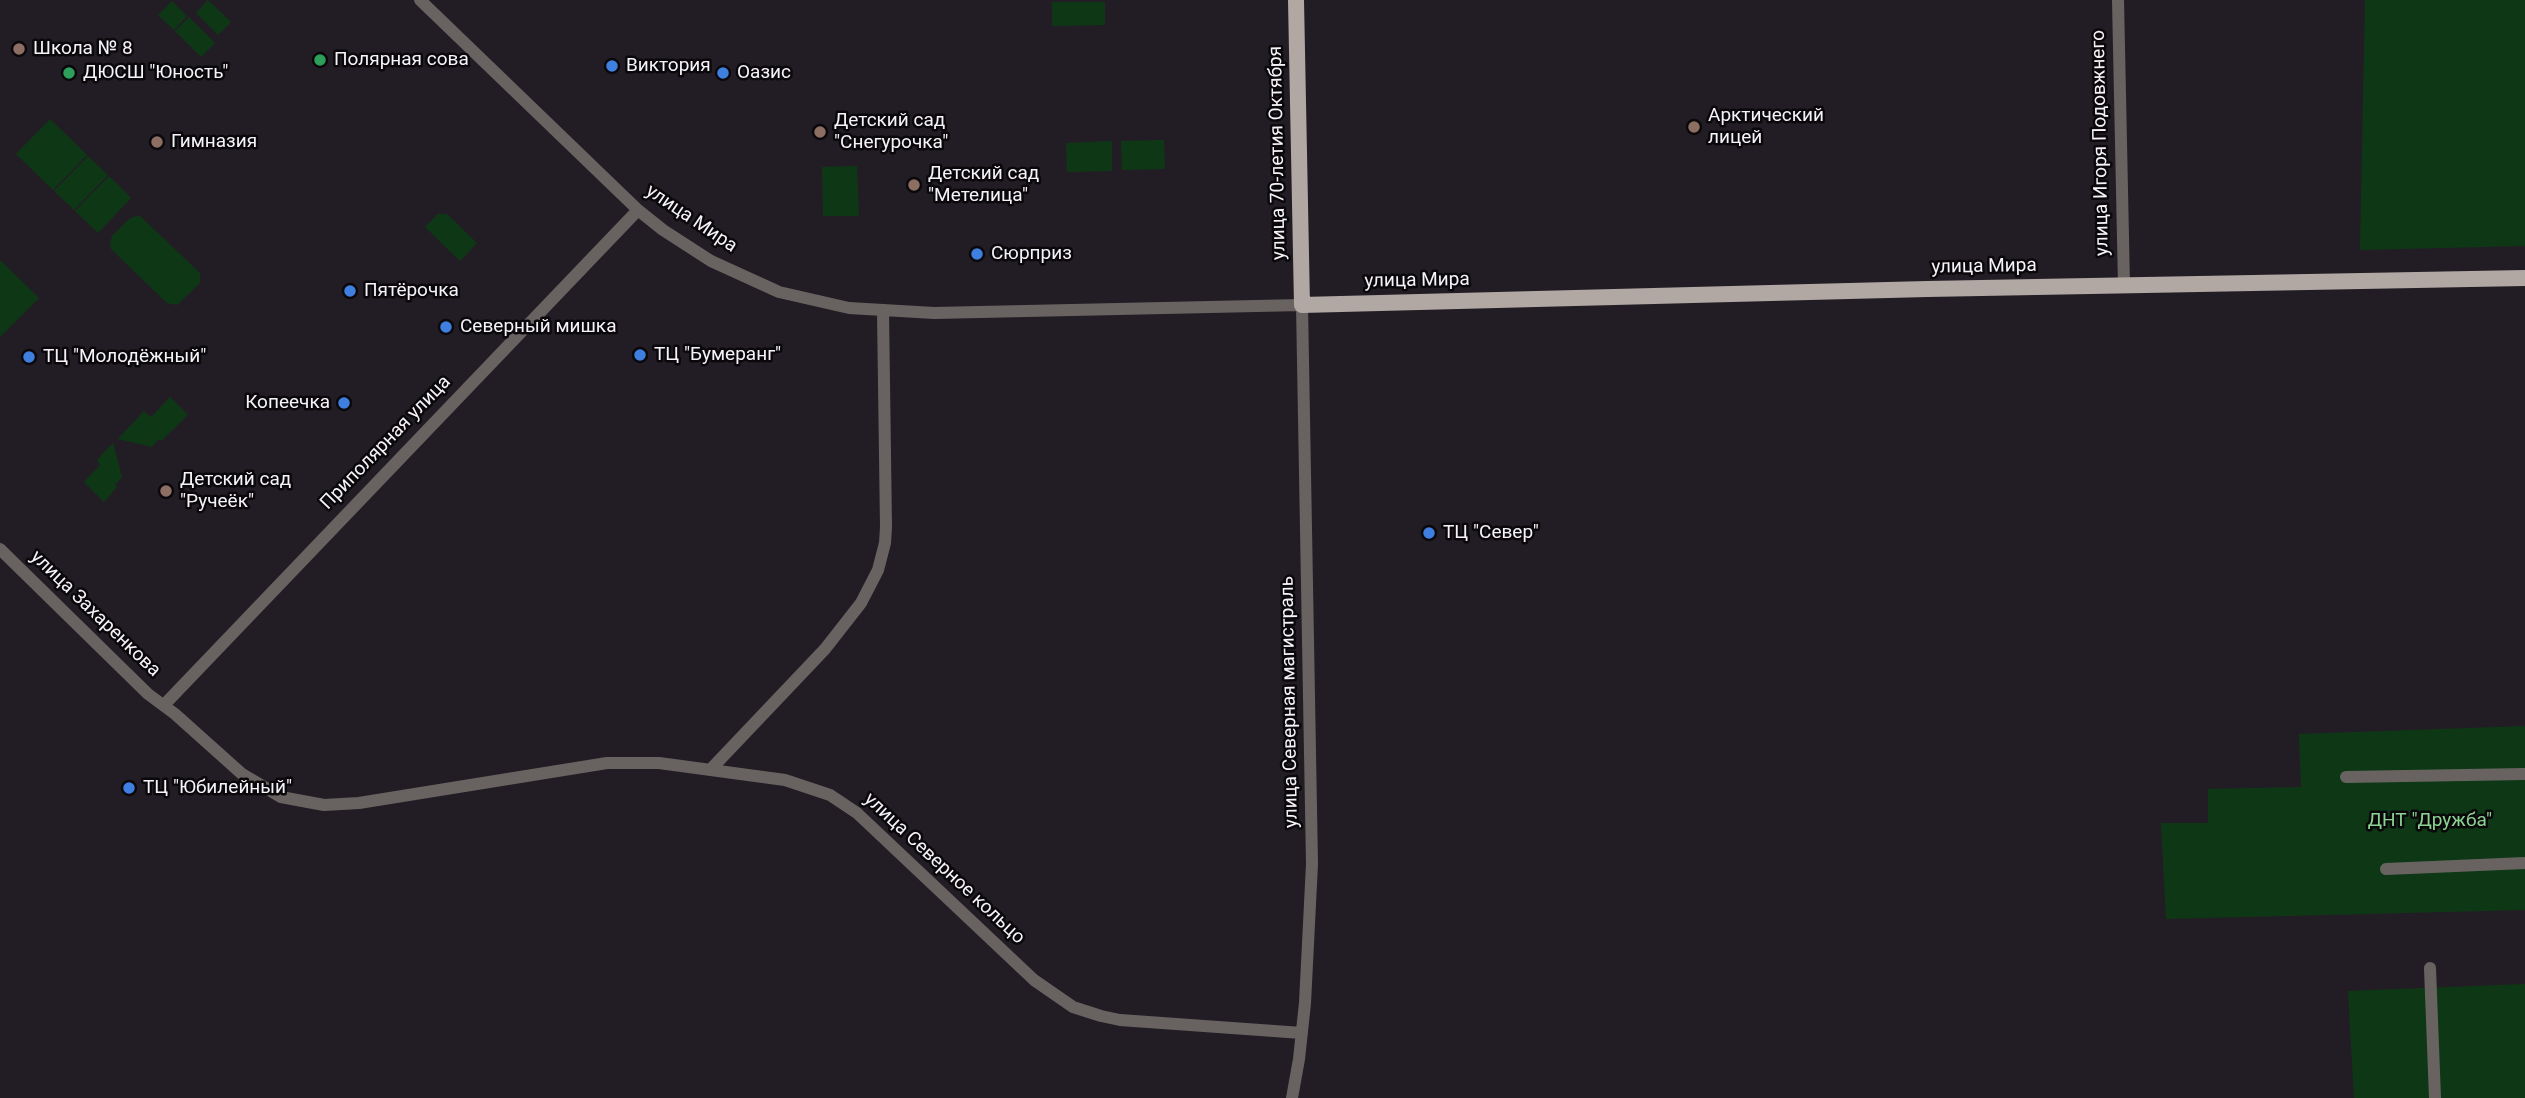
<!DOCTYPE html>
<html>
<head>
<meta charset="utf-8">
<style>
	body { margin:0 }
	canvas { display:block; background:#221d24 }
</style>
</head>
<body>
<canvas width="2525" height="1098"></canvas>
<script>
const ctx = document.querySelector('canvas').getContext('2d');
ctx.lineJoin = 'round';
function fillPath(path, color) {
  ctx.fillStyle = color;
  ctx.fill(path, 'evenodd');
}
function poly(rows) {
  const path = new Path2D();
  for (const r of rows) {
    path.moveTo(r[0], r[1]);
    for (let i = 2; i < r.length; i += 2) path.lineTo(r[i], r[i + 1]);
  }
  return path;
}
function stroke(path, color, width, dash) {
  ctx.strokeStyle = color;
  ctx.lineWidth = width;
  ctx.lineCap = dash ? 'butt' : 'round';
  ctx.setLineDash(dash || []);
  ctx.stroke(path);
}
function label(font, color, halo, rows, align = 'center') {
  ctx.font = font + ' Roboto,sans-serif';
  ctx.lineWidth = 5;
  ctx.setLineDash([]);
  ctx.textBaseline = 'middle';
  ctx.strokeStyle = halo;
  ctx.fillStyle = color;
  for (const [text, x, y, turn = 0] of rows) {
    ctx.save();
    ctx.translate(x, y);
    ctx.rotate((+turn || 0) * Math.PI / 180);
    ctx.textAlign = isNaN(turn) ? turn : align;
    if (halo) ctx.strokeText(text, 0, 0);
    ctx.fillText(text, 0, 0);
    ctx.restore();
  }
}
fillPath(poly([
	[208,0,231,22,218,35,196,13],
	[2365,0,2525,0,2525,246,2360,250],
	[172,1,187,16,174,30,158,15],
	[1052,2,1105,2,1105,25,1052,26],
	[189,17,215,43,201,57,175,31],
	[50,119,87,155,53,190,16,154],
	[1164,140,1165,169,1122,170,1121,141],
	[1112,141,1112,171,1067,172,1066,143],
	[88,156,108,175,74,210,54,191],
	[857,166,859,216,823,216,822,167],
	[109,176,131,198,98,233,75,211],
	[438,214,447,214,477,243,460,261,425,227],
	[139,215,200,273,200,283,177,305,167,303,111,249,110,245,112,236,129,219],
	[0,260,39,298,0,337],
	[170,397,188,415,161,441,159,439,152,447,118,439,144,411,151,417],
	[113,443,122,477,115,485,117,487,104,502,84,482,100,465,97,460],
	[2525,726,2525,910,2166,919,2161,823,2208,823,2208,789,2301,787,2299,734],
	[2525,984,2525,1098,2354,1098,2348,991]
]), '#0e3815');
stroke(poly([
	[420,0,638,210,663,230,711,261,779,292,849,308,934,313,1302,305,1312,864,1305,1003,1299,1059,1292,1098],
	[2118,0,2124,285],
	[0,549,148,694,175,714,242,774,281,797,324,805,359,803,607,763,659,763,785,780,830,795,857,813,1034,980,1073,1007,1101,1016,1120,1020,1302,1033],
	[164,705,638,210],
	[711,769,825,649,861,603,878,570,885,543,886,527,883,311],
	[2346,777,2525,774],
	[2386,869,2525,863],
	[2430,968,2435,1098]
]), '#686361', 12);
stroke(poly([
	[1296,0,1302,305,1927,289,2525,278]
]), '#b1a8a4', 16);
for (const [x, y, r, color] of [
	[19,49,7,"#8d6e63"],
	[320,60,7,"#2e9e5b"],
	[612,66,7,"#3f7fe0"],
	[69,73,7,"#2e9e5b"],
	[723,73,7,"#3f7fe0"],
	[1694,127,7,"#8d6e63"],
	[820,132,7,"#8d6e63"],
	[157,142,7,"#8d6e63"],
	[914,185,7,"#8d6e63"],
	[977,254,7,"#3f7fe0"],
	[350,291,7,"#3f7fe0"],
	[446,327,7,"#3f7fe0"],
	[640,355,7,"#3f7fe0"],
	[29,357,7,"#3f7fe0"],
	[344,403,7,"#3f7fe0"],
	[166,491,7,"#8d6e63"],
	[1429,533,7,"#3f7fe0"],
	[129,788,7,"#3f7fe0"]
]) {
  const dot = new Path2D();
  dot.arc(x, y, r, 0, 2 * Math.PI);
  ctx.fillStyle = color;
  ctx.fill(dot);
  stroke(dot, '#0a080b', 2.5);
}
label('19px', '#f6f3f8', '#0a080b', [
	["Школа № 8",33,49],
	["Полярная сова",334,60],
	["Виктория",626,66],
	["ДЮСШ \"Юность\"",83,73],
	["Оазис",737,73],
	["Арктический",1708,116],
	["лицей",1708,138],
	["Детский сад",834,121],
	["\"Снегурочка\"",834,143],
	["Гимназия",171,142],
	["Детский сад",928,174],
	["\"Метелица\"",928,196],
	["Сюрприз",991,254],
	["Пятёрочка",364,291],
	["Северный мишка",460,327],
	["ТЦ \"Бумеранг\"",654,355],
	["ТЦ \"Молодёжный\"",43,357],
	["Копеечка",330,403,"right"],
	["Детский сад",180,480],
	["\"Ручеёк\"",180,502],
	["ТЦ \"Север\"",1443,533],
	["ТЦ \"Юбилейный\"",143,788]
], 'left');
label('19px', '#f6f3f8', '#0a080b', [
	["улица Игоря Подовжнего",2101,143,-91],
	["улица 70-летия Октября",1278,153,-91],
	["улица Мира",691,219,34],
	["улица Мира",1984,267,-1],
	["улица Мира",1417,281,-1],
	["Приполярная улица",386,443,-46],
	["улица Захаренкова",95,614,44],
	["улица Северная магистраль",1290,702,-91],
	["улица Северное кольцо",944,869,43]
]);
label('19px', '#8bd391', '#0a080b', [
	["ДНТ \"Дружба\"",2430,821]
]);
</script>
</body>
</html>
